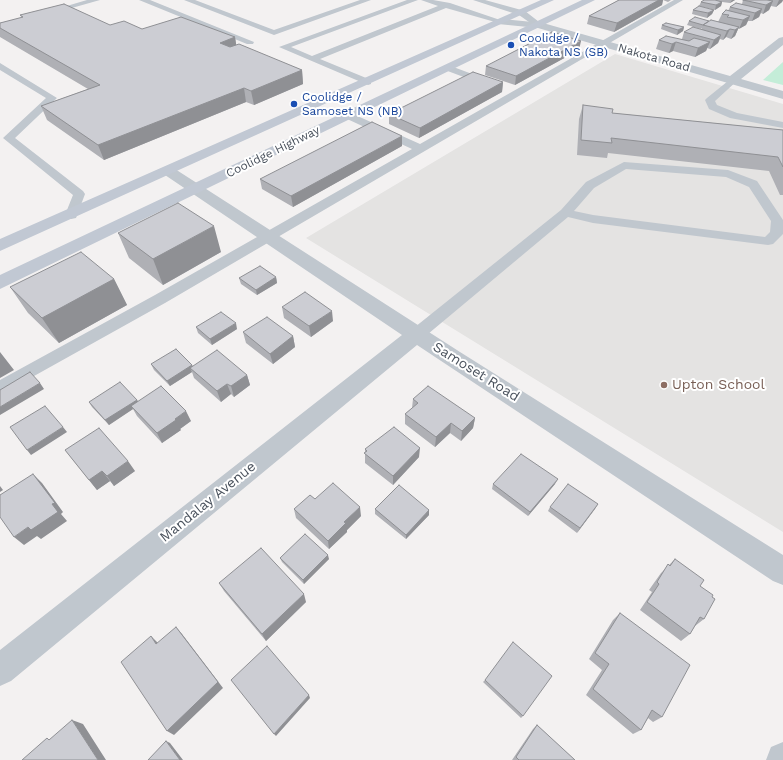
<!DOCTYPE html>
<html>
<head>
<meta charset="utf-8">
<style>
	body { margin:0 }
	canvas { display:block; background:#f3f1f1 }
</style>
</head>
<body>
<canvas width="783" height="760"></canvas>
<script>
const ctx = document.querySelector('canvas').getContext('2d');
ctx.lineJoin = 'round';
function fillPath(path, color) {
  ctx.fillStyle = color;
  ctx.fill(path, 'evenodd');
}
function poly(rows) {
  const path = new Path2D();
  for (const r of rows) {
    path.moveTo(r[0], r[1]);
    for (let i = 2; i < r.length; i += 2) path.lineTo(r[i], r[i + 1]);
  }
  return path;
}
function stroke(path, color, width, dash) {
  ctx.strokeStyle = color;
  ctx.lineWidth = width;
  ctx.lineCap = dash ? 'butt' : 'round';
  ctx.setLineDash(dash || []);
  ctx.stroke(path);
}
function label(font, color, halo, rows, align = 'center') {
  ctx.font = font + ' "Work Sans",sans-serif';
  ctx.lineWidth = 4;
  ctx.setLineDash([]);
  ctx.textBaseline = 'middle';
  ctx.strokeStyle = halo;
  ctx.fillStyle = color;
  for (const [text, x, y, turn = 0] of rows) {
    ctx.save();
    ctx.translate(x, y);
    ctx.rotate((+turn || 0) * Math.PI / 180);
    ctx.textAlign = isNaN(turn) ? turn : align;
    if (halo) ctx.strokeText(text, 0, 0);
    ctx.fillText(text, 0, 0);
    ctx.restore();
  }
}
fillPath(poly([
	[615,54,783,104,783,532,306,238]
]), '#e4e3e2');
fillPath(poly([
	[783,62,783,85,763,80]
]), '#c4edd8');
fillPath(poly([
	[87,0,100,0,47,15,43,13,87,0],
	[139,0,150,0,254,42,253,44,247,44,139,0],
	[184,0,195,0,274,30,360,0,371,0,274,35,184,0],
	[407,0,418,0,291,47,312,56,438,6,421,0,433,0,450,3,506,22,502,24,446,8,320,59,371,80,371,84,368,85,279,47,407,0],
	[473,0,485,0,525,11,543,25,536,27,519,15,473,0],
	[674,0,683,0,165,303,0,395,0,380,155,295,412,149,345,118,344,116,345,114,353,114,420,144,674,0],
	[0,63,57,98,15,138,83,191,85,194,76,218,71,219,65,215,73,195,3,138,46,98,0,70,0,63],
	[448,65,491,81,493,83,491,85,485,85,445,70,443,68,448,65],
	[733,77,738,80,715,101,717,105,737,113,783,122,783,128,730,118,709,109,705,100,707,98,733,77],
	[624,162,728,170,757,181,783,220,783,234,773,244,768,245,593,223,568,217,422,339,416,341,410,339,408,335,410,331,561,210,586,182,624,162],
	[626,169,726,177,749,187,771,221,770,232,765,237,593,215,574,211,594,188,626,169]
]), '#c0c7ce');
fillPath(poly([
	[502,19,543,23,730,76,779,38,783,37,783,45,741,79,783,91,783,99,538,28,498,24,497,22,502,19],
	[170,167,175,169,460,352,783,555,783,585,773,581,417,345,11,681,0,686,0,650,402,335,165,175,162,172,165,169,170,167],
	[783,742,783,760,766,760,771,747,783,742]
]), '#c0c7ce');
fillPath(poly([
	[541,0,554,0,0,251,0,239,541,0],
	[582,0,595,0,0,289,0,275,582,0]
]), '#c1c8d3');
fillPath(poly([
	[619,0,671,0,668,2,663,0,662,5,614,32,587,24,589,16],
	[704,0,735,0,730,3,722,2,721,6,715,10,699,6,701,2],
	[743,0,783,0,782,2,776,7,771,6,769,10,763,14,761,13,759,17,752,21,748,21,746,25,738,29,735,36,731,39,726,37,723,40,720,39,718,43,710,49,707,48,706,51,695,57,673,51,669,53,656,49,659,40,682,39,684,32,702,29,702,28,701,29,687,25,689,21,709,21,708,22,718,22,722,14,728,11,730,7,742,4],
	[693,10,714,10,712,14,707,18,692,14],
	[20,15,142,29,235,37,236,45,302,70,303,84,254,105,246,102,104,160,47,120,41,106,88,89,0,37,0,23,22,18],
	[662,25,684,27,683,31,677,35,661,29],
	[579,50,515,85,485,75,486,66],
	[503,82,502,92,419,138,389,124,389,114],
	[583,105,612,113,783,130,783,195,780,195,769,171,608,153,607,158,577,155,579,119],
	[402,146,293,207,262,189,260,179],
	[118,233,221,252,163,285,129,258],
	[276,277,277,283,257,295,241,284,239,278],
	[114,279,127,305,59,343,28,313,10,287],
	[282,307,333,321,311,337,284,318],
	[196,327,237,329,212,345,198,333],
	[243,332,293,336,295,347,273,364,246,343],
	[151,364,192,365,193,366,247,375,250,385,234,397,231,394,221,402,194,378,192,372,170,386,154,370],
	[413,399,475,418,473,428,461,441,450,433,435,447,405,424,405,414,412,408],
	[137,400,138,401,191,421,180,429,181,430,162,443,137,416,133,409,109,425,92,407,89,402],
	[365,449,419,457,393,485,365,463],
	[65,450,135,471,114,486,110,481,97,490],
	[493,484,555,484,528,516,492,489],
	[315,499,361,516,347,530,347,532,329,549,296,518,294,509],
	[598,504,577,533,548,511,550,507],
	[375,509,429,515,406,539,375,514],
	[280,558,329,559,304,584,282,562],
	[675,559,700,586,712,597,704,619,695,626,690,634,681,641,640,610,652,592,649,590,661,573],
	[219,583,306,602,266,641,224,591],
	[620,613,662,717,653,722,648,718,641,730,633,734,586,695,602,670,589,659,613,620],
	[485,680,523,716,521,718,483,682],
	[537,725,575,760,512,760,533,729]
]), '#afb0b5');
fillPath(poly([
	[659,0,663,0,662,5,614,32,617,23],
	[732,0,735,0,730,3],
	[779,0,783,0,782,2,776,7],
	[773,1,769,10,763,14,766,5],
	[722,2,721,6,715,10,716,5],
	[762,9,759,17,752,21,755,13],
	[714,10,712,14,707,18,708,13],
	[750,16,746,25,739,29,743,20],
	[684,27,683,31,677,35,678,30],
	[739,27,735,36,731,39,735,30],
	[730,29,726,37,723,40,727,31],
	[721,35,718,43,710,49,714,40],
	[235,37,237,50,220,43],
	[581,41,579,50,515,85,516,76],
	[676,42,673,51,669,53,672,44],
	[710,42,706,51,695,57,698,48],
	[302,70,303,84,254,105,251,91],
	[503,82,502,92,419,138,420,128],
	[244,88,246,102,104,160,98,145],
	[402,136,402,146,293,207,291,196],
	[214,226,221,252,163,285,153,259],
	[276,277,277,283,257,295,256,290],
	[114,279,127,305,59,343,42,318],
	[332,311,333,321,311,337,309,326],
	[236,323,237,329,212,345,210,339],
	[293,336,295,347,273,364,270,354],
	[0,352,14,370,0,378],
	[192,365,194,371,190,368,192,372,170,386,167,381],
	[247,375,250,385,234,397,231,386],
	[40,383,44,389,0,415,0,407],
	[227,384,231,394,221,402,217,391],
	[137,400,140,405,131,406,133,409,109,425,105,420],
	[186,411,191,421,180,429,181,430,162,443,157,433,175,419],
	[475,418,473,428,461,441,462,431],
	[451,423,450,433,435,447,436,437],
	[63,427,67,432,31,455,27,450],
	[420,448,419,457,393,485,393,476],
	[128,461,135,471,114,486,107,476],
	[102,471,110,481,97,490,89,480],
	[33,474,42,483,63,512,61,514,67,521,41,539,37,536,24,545,14,537,28,527,52,504],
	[558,479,555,484,528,516,530,512],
	[0,486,3,490,0,492],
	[598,504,595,509,577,533,580,528],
	[360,507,361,516,347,530,347,532,329,549,328,541,344,522],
	[429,510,429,515,406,539,406,535],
	[328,555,329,559,304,584,303,580],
	[304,594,306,602,266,641,262,634],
	[176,627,182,634,223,688,174,735,167,731],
	[151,636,158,643,156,644],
	[309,695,310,698,276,736,274,734],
	[72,720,83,724,106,760,98,760],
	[166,741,170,743,183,760,180,760]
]), '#8f9094');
const building = poly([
	[619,0,659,0,617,23,589,16,619,0],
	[704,0,715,0,722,2,716,5,701,2,704,0],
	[743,0,767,0,773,1,766,5,743,0],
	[736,3,762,9,755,13,730,7,736,3],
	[64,4,110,25,124,21,142,29,181,17,235,37,220,43,230,47,239,44,302,70,251,91,244,88,98,145,41,106,100,85,0,28,0,23,23,17,20,15,64,4],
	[699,6,714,10,708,13,693,10,699,6],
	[726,10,750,16,743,20,727,17,729,15,722,14,726,10],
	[695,17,709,21,703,25,689,21,695,17],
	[711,20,739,27,735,30,730,29,727,31,703,25,711,20],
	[666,23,684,27,678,30,662,25,666,23],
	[693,27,721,35,714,40,684,32,693,27],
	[552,32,581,41,516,76,486,66,552,32],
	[666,36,689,41,694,38,710,42,698,48,676,42,672,44,659,40,666,36],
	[473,72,503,82,420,128,389,114,473,72],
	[583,105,613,109,612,113,783,130,783,167,778,157,611,138,612,143,581,140,583,105],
	[372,122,402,136,291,196,260,179,372,122],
	[178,203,214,226,153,259,118,233,178,203],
	[81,252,114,279,42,318,10,287,81,252],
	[260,266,276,277,256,290,239,278,260,266],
	[305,292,332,311,309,326,282,307,305,292],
	[221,312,236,323,210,339,196,327,221,312],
	[267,317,293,336,270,354,243,332,267,317],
	[176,349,192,365,167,381,151,364,176,349],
	[217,350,247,375,231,386,227,384,217,391,190,368,217,350],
	[30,372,40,383,0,407,0,390,30,372],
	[120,382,137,400,105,420,89,402,120,382],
	[161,386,186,411,175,419,176,420,157,433,131,406,161,386],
	[428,386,475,418,462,431,451,423,436,437,405,414,418,403,413,399,428,386],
	[45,406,63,427,27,450,10,427,45,406],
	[394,427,420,448,393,476,364,453,367,451,365,449,394,427],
	[99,428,128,461,107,476,102,471,89,480,65,450,99,428],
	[521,454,558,479,530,512,493,484,521,454],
	[33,474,55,503,52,504,58,512,31,530,28,527,14,537,0,517,0,495,33,474],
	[333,483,360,507,344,522,346,523,328,541,294,509,310,495,315,499,333,483],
	[568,484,598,504,580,528,550,507,568,484],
	[399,485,429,510,406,535,375,509,399,485],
	[305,534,328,555,303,580,280,558,305,534],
	[261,548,304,594,262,634,219,583,261,548],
	[675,559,704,580,700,586,713,595,712,597,715,599,704,619,700,617,690,634,647,602,659,584,657,582,668,564,670,566,675,559],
	[620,613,690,665,662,717,652,710,641,730,593,689,609,664,595,653,620,613],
	[176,627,218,682,167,731,121,662,151,636,156,644,176,627],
	[513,642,552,676,523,716,485,680,513,642],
	[267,646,309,695,274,734,231,680,267,646],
	[72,720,98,760,22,760,47,738,49,740,72,720],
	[537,725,575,760,519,760,516,757,537,725],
	[166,741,180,760,148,760,166,741]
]);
fillPath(building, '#cccdd3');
stroke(building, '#8f9094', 1);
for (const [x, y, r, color] of [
	[511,45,4,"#1a4fb4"],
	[294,104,4,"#1a4fb4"],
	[664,385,4,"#8d6e63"]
]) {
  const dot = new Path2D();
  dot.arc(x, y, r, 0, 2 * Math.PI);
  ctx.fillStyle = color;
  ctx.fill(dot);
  stroke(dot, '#fff', 1.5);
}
label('12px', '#164399', '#fff', [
	["Coolidge /",519,38],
	["Nakota NS (SB)",519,52],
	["Coolidge /",302,97],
	["Samoset NS (NB)",302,111]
], 'left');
label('12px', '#4a525d', '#fff', [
	["Nakota Road",654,58,16],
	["Coolidge Highway",273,152,-26]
]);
label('14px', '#4a525d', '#fff', [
	["Samoset Road",476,372,32],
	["Mandalay Avenue",208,502,-39]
]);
label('14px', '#785e54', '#fff', [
	["Upton School",672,385]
], 'left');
</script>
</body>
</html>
